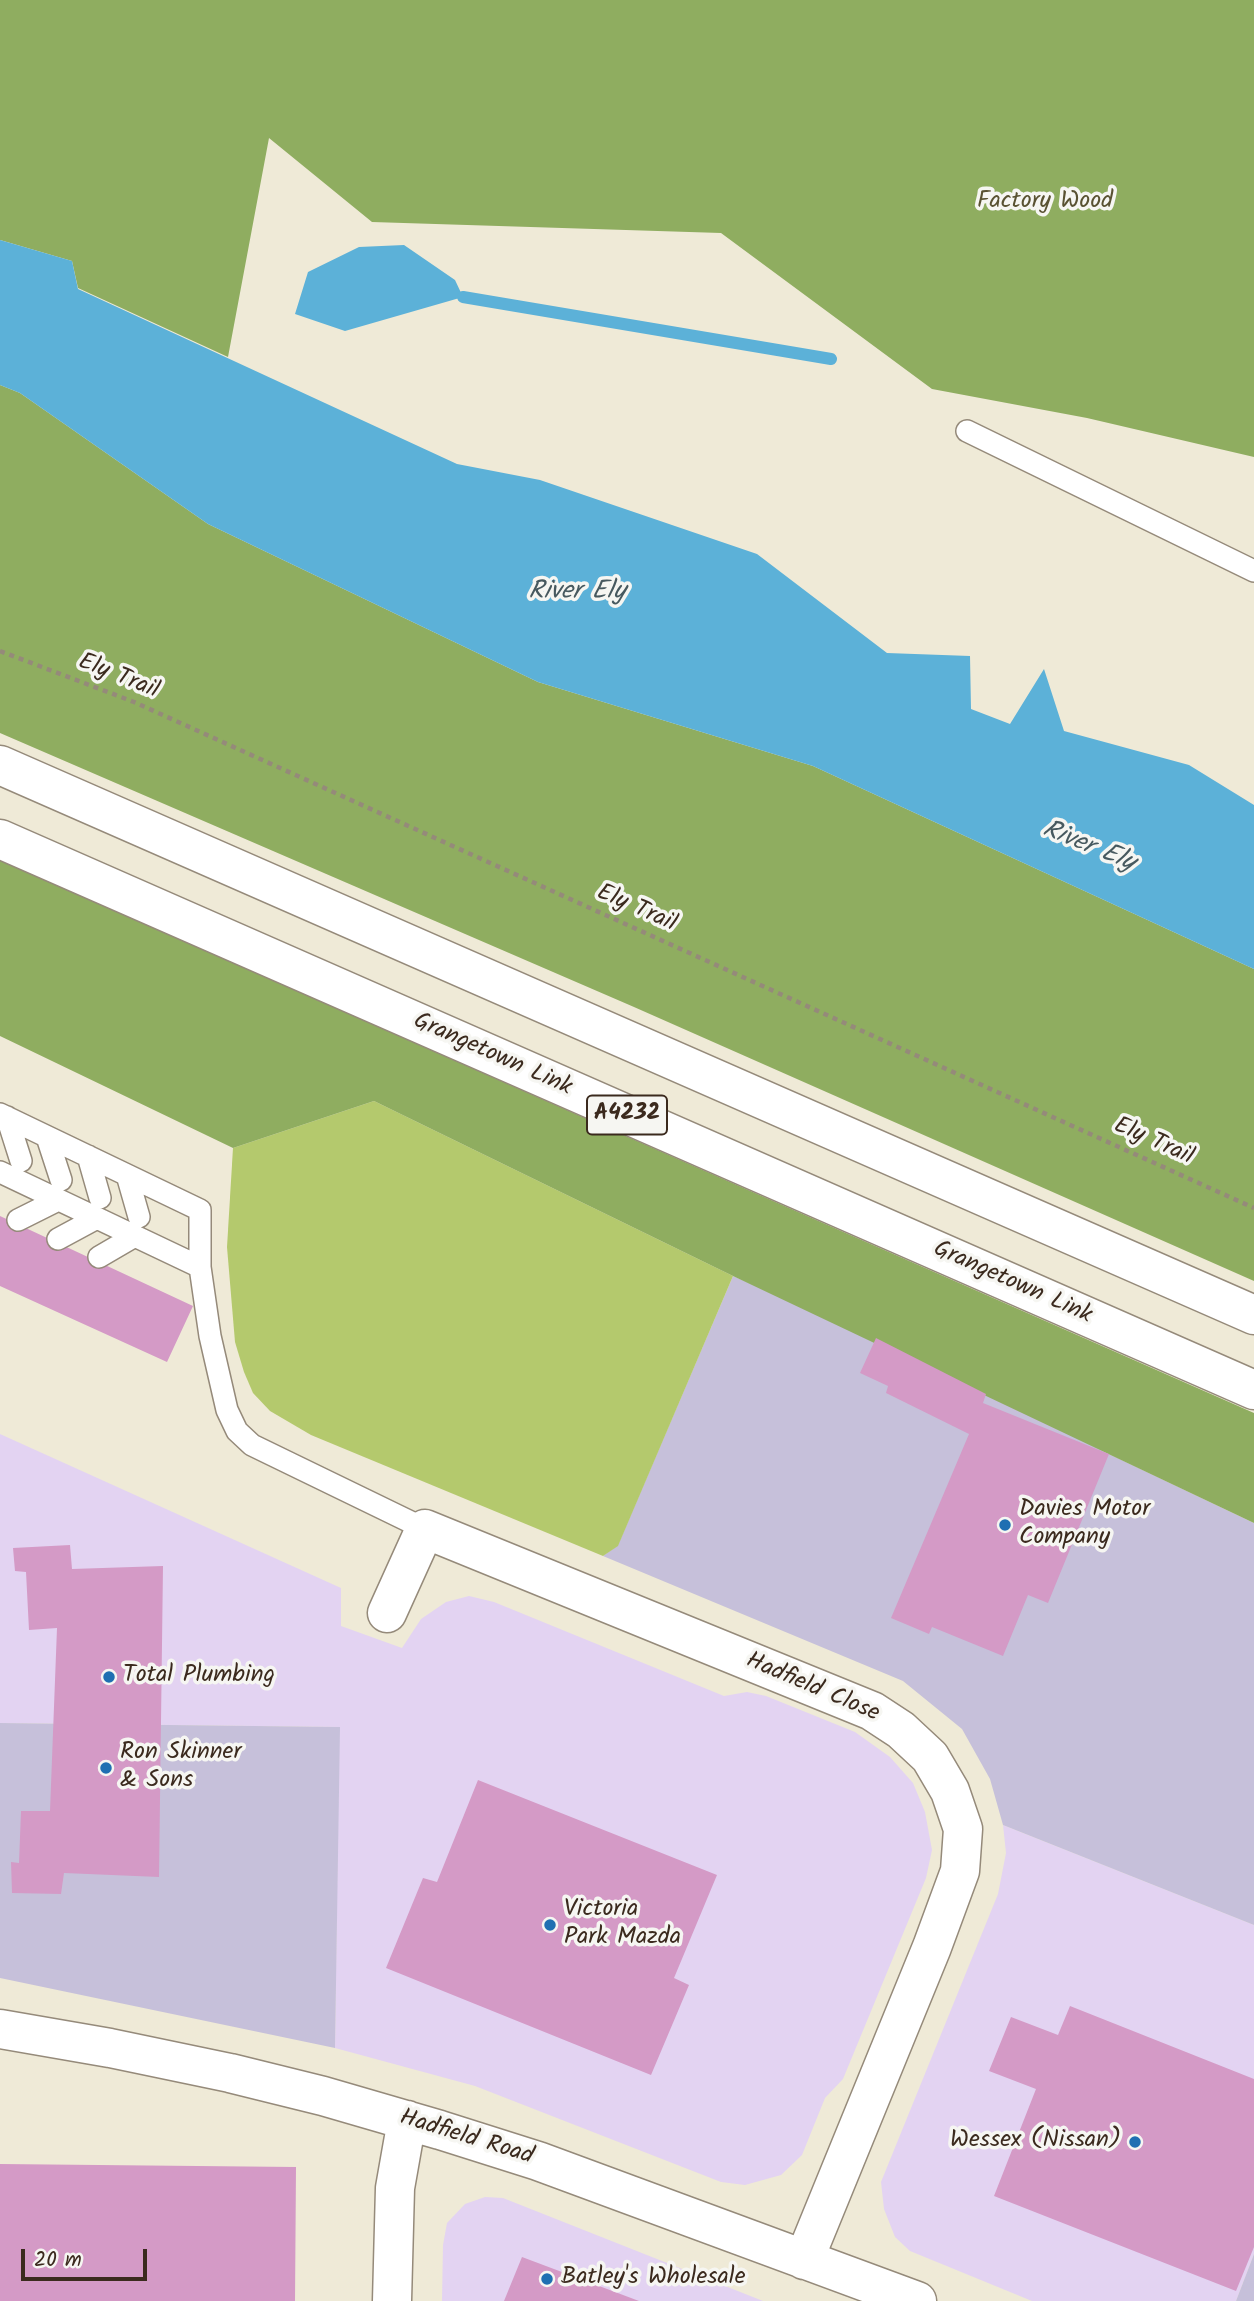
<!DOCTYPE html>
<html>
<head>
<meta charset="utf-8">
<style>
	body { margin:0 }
	#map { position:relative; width:1254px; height:2301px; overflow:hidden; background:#efead7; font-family:Kalam,sans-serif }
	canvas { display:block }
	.scale { position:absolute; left:21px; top:2249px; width:126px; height:32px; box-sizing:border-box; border:4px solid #3b2a1e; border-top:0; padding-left:9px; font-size:21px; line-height:24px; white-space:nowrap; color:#3b2a1e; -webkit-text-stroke:5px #f6f6f2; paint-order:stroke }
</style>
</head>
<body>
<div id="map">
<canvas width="1254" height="2301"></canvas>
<div class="scale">20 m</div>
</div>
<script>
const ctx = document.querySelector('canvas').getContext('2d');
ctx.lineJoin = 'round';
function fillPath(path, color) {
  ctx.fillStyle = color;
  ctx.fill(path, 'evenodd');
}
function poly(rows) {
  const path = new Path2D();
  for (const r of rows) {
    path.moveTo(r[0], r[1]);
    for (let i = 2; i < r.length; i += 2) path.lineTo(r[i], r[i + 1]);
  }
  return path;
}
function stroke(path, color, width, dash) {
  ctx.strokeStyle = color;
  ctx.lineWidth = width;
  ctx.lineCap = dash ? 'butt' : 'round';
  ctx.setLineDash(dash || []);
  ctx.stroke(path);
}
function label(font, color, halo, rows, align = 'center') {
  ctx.font = font + ' Kalam,sans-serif';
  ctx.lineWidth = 7;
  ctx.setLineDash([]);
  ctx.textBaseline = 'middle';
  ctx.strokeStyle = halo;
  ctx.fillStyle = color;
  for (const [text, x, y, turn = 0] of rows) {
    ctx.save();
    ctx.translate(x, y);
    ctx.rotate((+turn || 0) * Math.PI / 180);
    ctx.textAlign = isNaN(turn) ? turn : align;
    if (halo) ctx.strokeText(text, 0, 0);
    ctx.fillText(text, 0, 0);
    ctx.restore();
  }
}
fillPath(poly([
	[0,1434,341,1588,341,1626,402,1648,421,1619,446,1602,469,1596,494,1602,724,1696,747,1692,766,1696,855,1732,890,1757,913,1783,925,1812,932,1850,926,1878,843,2079,825,2098,802,2155,781,2175,745,2185,721,2182,475,2086,335,2048,339,1727,0,1723],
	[1003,1825,1254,1925,1254,2254,1236,2301,1032,2301,910,2251,895,2237,884,2209,881,2182,998,1894,1006,1853],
	[485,2197,503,2198,763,2301,442,2301,443,2245,447,2223,465,2204]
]), '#e3d3f2');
fillPath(poly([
	[733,1276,876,1338,1109,1454,1254,1523,1254,1925,1003,1825,990,1779,962,1729,903,1681,603,1556,618,1545],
	[0,1723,340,1727,335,2048,0,1978],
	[1254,2254,1254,2301,1236,2301]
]), '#c6c0da');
fillPath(poly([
	[374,1101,733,1276,618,1546,603,1556,311,1435,270,1411,253,1393,244,1372,235,1342,227,1247,233,1148]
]), '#b4c96d');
fillPath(poly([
	[0,0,1254,0,1254,457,1087,418,932,389,721,233,372,222,269,138,228,357,78,288,72,261,0,240],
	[0,385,20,393,208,524,538,682,813,766,1254,969,1254,1281,634,1007,0,733],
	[0,860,1254,1413,1254,1523,733,1276,374,1101,233,1148,0,1036]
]), '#8fad60');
fillPath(poly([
	[0,240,72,261,78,289,457,464,540,480,757,554,887,653,970,656,971,709,1010,724,1044,669,1064,731,1189,765,1254,805,1254,969,813,766,538,682,208,524,20,393,0,385],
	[404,245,455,280,463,297,345,331,295,314,308,272,359,247]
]), '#5cb1d8');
stroke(poly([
	[463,297,831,359]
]), '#5cb1d8', 12);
fillPath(poly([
	[0,1216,193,1306,167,1362,0,1286],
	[876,1338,986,1394,983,1403,1109,1454,1048,1603,1028,1595,1003,1656,932,1627,929,1634,891,1618,969,1434,886,1393,888,1386,860,1373],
	[70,1545,72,1569,163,1566,159,1877,64,1873,61,1894,12,1893,11,1862,19,1863,21,1811,50,1811,57,1628,29,1630,26,1572,15,1571,13,1548],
	[478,1780,717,1875,674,1978,689,1985,651,2075,386,1968,423,1878,437,1882],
	[1070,2006,1254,2079,1254,2247,1236,2291,994,2196,1036,2089,989,2071,1011,2017,1058,2035],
	[0,2164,296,2167,295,2301,0,2301],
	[522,2257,639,2301,504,2301]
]), '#d49ac6');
const lane = poly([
	[967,431,1254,571],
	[0,1114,200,1210,200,1267,210,1336,227,1410,237,1431,252,1445,425,1529],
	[7,1117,21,1161],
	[47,1137,61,1180],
	[88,1156,100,1198],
	[0,1172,200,1267],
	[127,1175,139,1217],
	[18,1220,58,1200],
	[58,1239,97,1218],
	[99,1257,135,1236]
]);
const street = poly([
	[387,1613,425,1529,872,1711,901,1730,930,1757,950,1791,963,1829,960,1871,932,1947,804,2260],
	[0,2029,110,2048,230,2073,323,2096,440,2130,538,2161,917,2301],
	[392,2301,395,2188,407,2120]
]);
const primary = poly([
	[0,765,1254,1315],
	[0,839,1254,1390]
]);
stroke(lane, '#958a7a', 24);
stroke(street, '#958a7a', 41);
stroke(primary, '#958a7a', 41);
stroke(poly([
	[0,651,134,702,1254,1208]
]), '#958a7a', 4.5, [5, 5]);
stroke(lane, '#fff', 21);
stroke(street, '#fff', 38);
stroke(primary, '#fff', 38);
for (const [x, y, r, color] of [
	[1005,1525,7,"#1f6fb2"],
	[109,1677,7,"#1f6fb2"],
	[106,1768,7,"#1f6fb2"],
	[550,1925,7,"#1f6fb2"],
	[1135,2142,7,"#1f6fb2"],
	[547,2279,7,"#1f6fb2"]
]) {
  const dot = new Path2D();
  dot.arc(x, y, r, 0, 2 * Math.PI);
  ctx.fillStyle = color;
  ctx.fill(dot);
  stroke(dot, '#f6f6f2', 2.5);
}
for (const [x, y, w] of [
	[627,1115,80]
]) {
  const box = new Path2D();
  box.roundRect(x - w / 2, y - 19.5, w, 39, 5);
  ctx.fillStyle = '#f6f6f2';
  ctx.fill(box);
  stroke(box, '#3b2a1e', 2);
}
label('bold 23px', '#3b2a1e', null, [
	["A4232",627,1115]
]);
label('24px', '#595232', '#f6f6f2', [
	["Factory Wood",1045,203]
]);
label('24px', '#3b2a1e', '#f6f6f2', [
	["Ely Trail",118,678,22],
	["Ely Trail",636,910,24],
	["Grangetown Link",492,1056,24],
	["Ely Trail",1153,1143,24],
	["Grangetown Link",1012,1284,24],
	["Hadfield Close",812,1689,23],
	["Hadfield Road",466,2139,17]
]);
label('24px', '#3b2a1e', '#f6f6f2', [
	["Davies Motor",1019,1511],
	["Company",1019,1539],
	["Total Plumbing",123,1677],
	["Ron Skinner",120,1754],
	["& Sons",120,1782],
	["Victoria",564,1911],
	["Park Mazda",564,1939],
	["Wessex (Nissan)",1121,2142,"right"],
	["Batley's Wholesale",561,2279]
], 'left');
label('italic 26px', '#47595f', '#f6f6f2', [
	["River Ely",577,594],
	["River Ely",1088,848,22]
]);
</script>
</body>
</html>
